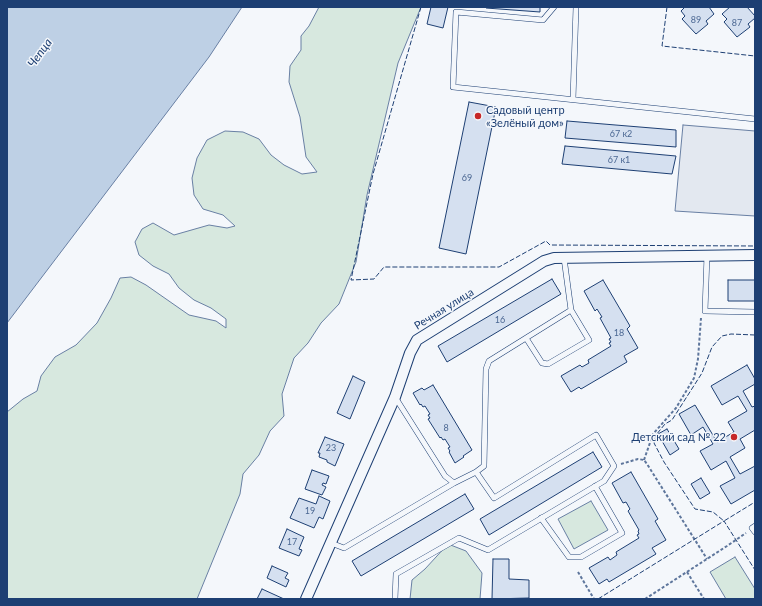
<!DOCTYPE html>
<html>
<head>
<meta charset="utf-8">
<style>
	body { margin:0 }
	#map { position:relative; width:762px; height:606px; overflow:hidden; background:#f4f7fb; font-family:Lato,sans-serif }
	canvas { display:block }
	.frame { position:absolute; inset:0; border:8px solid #1d3f73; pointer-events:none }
</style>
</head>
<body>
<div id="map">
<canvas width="762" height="606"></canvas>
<div class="frame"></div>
</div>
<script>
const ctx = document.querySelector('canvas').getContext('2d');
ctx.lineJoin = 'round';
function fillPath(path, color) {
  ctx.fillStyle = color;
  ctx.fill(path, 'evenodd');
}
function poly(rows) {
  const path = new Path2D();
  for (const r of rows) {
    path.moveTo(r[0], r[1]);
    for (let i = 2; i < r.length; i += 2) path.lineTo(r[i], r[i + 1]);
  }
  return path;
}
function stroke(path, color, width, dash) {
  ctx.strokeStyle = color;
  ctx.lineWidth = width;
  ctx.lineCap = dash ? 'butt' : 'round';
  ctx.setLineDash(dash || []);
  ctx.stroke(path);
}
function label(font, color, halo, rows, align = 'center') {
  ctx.font = font + ' Lato,sans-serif';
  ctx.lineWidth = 3;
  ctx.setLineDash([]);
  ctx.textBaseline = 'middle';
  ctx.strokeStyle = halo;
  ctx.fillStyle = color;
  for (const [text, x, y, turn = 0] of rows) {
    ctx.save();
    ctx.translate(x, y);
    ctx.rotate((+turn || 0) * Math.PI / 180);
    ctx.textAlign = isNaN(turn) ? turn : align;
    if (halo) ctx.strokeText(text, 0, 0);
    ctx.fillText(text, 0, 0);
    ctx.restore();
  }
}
const green = poly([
	[319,7,421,7,398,63,367,195,356,262,339,304,321,323,308,343,294,358,282,394,284,416,270,431,259,455,243,474,240,494,197,599,7,599,7,412,23,399,37,391,41,376,55,357,76,345,97,323,111,298,120,278,131,277,146,285,189,315,216,321,226,328,226,319,211,308,194,300,179,288,169,274,153,266,139,255,135,242,142,229,153,223,174,235,209,225,227,228,235,226,223,215,203,209,194,195,192,178,197,158,207,140,225,131,243,132,259,139,271,155,284,165,302,174,317,172,306,157,300,117,289,82,290,66,301,50,301,36,309,26,319,7],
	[591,501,608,530,574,549,558,519,591,501],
	[448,544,466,551,482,573,480,599,410,599,412,580,425,569,448,544],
	[735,557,755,589,755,599,726,599,710,572,735,557]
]);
fillPath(green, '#d7e8df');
stroke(green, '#687fa3', 1);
const parking = poly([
	[683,125,755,131,755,216,675,211,683,125]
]);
fillPath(parking, '#e3e8f0');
stroke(parking, '#687fa3', 1);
const water = poly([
	[7,7,242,7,209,57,7,323,7,7]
]);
fillPath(water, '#bed0e5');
stroke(water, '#687fa3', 1);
const building = poly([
	[431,7,448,7,443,28,427,24,431,7],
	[486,7,540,7,540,12,486,8,486,7],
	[685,7,709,7,714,14,706,21,708,24,696,34,682,19,685,16,681,11,685,7],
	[730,7,747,7,755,16,755,18,748,24,750,27,737,37,724,22,727,19,722,14,730,7],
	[469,102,496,107,466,254,439,248,469,102],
	[567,121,676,130,676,147,565,138,567,121],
	[565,146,676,156,672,174,562,164,565,146],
	[552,279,561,294,447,362,438,346,552,279],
	[603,280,630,326,627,329,638,348,624,356,627,362,581,389,579,387,571,392,561,376,580,365,582,367,589,363,588,360,611,346,609,343,611,342,609,339,611,338,600,318,602,317,597,309,595,311,584,291,603,280],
	[728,280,755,280,755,301,728,301,728,280],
	[747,365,755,379,755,384,743,391,752,407,755,406,755,430,740,439,745,448,730,457,740,474,755,466,755,490,731,504,720,486,735,478,726,461,711,470,700,451,713,444,703,427,691,435,679,414,695,405,717,442,734,432,728,422,747,411,738,396,722,405,711,386,747,365],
	[353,376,365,382,350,419,337,413,353,376],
	[433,385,472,450,463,456,464,457,455,463,449,452,450,451,448,448,450,447,445,439,443,440,441,437,440,438,428,419,430,418,428,415,430,414,425,406,423,407,421,404,420,405,413,393,422,388,424,390,433,385],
	[667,429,679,449,670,455,658,434,667,429],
	[325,437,344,444,335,466,327,462,327,460,319,457,320,453,318,453,325,437],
	[593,452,602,467,489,535,480,519,593,452],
	[312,470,329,476,326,484,323,483,322,485,326,487,322,495,305,489,312,470],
	[631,472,658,519,655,521,666,540,652,548,656,554,609,582,607,579,599,584,589,568,608,557,610,560,617,555,616,552,639,538,637,535,639,534,638,531,639,530,628,511,630,509,626,502,623,503,612,483,631,472],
	[701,478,710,493,700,499,691,484,701,478],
	[465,494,474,509,361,576,352,561,465,494],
	[319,496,330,501,323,519,319,517,314,528,290,518,299,498,316,504,319,496],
	[287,529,304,537,299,549,302,550,299,556,279,548,287,529],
	[493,559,509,559,509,579,529,580,529,598,492,599,493,559],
	[272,566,288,573,285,578,289,580,286,587,267,578,272,566],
	[262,589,284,599,257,599,262,589]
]);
fillPath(building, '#d5e0f0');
stroke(building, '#1d3f73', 1);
const service = poly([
	[554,7,543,20,456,12,453,87,755,119],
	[573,99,576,7],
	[707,255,705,311,755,312],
	[526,338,542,363,548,364,589,340,571,310,564,258],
	[395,397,445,476,454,483],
	[541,518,569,557,581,557,622,533,595,486],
	[755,526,752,528,755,532],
	[331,543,344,548,454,483,476,472,484,466,486,369,489,361,571,310],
	[395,599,396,574,459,538,488,550,604,481,614,466,596,435,494,498,476,472]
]);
const minor = poly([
	[306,599,395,397,410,353,417,340,544,261,554,258,755,255]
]);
stroke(service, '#1d3f73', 6);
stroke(minor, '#1d3f73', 12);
stroke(poly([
	[644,460,653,434,676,408,694,378,698,359,701,318],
	[621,464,638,459,644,460,647,464,707,559],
	[578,572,594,599],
	[687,572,704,599],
	[645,599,727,546,746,533]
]), '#5e769c', 2, [3, 2]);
stroke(service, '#f4f7fb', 5);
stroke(minor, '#f4f7fb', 10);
stroke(poly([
	[421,7,373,174,351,280,374,279,384,267,499,267,546,241,550,245,755,246],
	[667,7,662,46,755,56],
	[755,335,731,334,722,336,712,347,702,373,672,420,665,424,656,435,654,443,664,462,695,509,713,512,724,521,755,502],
	[598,599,724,521,755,570]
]), '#1d3f73', 1, [5, 2]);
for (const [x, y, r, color] of [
	[478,116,4,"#c62828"],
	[734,437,4,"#c62828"]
]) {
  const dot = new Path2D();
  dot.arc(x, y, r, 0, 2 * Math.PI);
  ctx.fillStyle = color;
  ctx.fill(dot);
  stroke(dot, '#f4f7fb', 1.5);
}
label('9px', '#4b6792', null, [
	["89",696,20],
	["87",737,23],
	["67 к2",621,134],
	["67 к1",619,160],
	["69",467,178],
	["16",500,320],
	["18",619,333],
	["8",446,428],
	["23",331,448],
	["19",310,511],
	["17",292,542]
]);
label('11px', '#1d3f73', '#f4f7fb', [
	["Садовый центр",486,110],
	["«Зелёный дом»",486,123],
	["Детский сад № 22",726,437,"right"]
], 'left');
label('11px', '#1d3f73', '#f4f7fb', [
	["Речная улица",444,309,-32]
]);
label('italic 12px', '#1d3f73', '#f4f7fb', [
	["Чепца",40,53,-54]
]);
</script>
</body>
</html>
